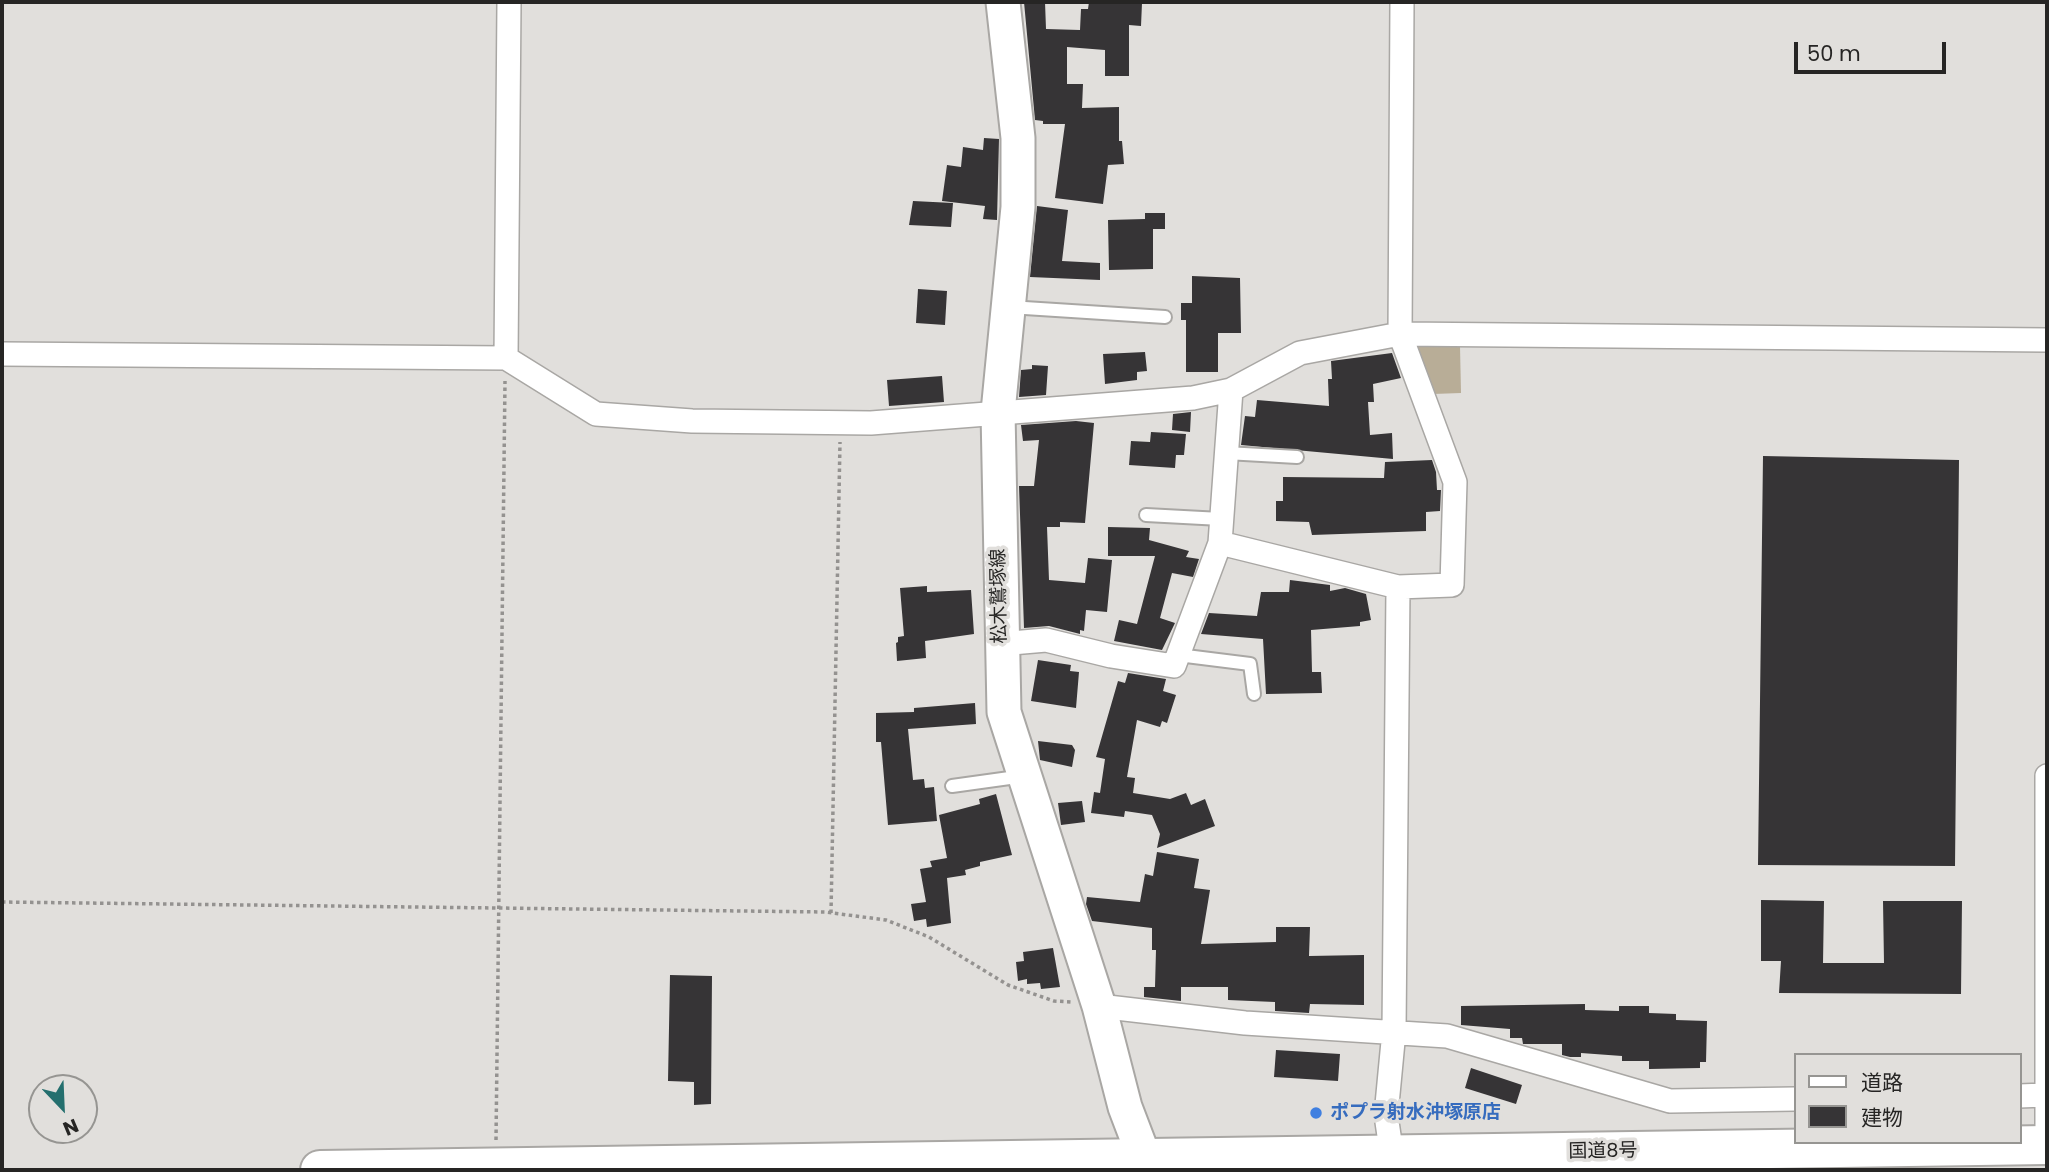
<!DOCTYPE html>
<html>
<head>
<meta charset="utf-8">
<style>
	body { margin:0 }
	#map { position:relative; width:2049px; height:1172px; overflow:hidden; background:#e1dfdc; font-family:Poppins,"Noto Sans JP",sans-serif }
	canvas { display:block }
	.frame { position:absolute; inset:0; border:4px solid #262524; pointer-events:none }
	.legend { position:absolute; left:1794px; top:1053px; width:228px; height:91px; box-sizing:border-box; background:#e1dfdc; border:2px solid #969592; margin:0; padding:9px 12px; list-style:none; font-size:21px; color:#262524 }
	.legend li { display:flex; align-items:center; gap:14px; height:35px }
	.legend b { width:35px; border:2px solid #969592 }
	.north { position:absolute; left:28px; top:1074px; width:70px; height:70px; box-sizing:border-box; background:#e1dfdc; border:2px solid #969592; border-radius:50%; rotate:157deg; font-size:19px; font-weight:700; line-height:28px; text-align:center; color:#262524 }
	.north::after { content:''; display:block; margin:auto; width:24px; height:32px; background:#246f6e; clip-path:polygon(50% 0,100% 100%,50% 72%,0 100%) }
	.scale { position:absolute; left:1794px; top:42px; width:152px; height:32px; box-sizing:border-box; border:4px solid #262524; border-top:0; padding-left:9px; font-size:21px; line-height:24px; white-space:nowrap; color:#262524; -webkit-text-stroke:5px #e1dfdc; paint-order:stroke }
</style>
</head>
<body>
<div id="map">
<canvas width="2049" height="1172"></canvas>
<div class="frame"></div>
<ul class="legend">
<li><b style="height:9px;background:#fff"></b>道路</li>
<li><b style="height:19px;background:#363436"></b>建物</li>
</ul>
<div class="north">N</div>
<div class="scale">50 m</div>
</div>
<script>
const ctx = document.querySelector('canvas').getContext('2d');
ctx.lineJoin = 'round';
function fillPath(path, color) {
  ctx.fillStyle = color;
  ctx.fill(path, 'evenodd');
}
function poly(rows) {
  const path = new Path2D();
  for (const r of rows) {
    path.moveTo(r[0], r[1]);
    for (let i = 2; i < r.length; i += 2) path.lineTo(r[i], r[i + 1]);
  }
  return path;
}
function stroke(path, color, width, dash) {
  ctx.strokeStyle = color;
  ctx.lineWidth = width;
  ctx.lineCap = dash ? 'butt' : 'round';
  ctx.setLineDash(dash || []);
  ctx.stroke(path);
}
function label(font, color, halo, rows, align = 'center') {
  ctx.font = font + ' Poppins,"Noto Sans JP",sans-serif';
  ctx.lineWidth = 7;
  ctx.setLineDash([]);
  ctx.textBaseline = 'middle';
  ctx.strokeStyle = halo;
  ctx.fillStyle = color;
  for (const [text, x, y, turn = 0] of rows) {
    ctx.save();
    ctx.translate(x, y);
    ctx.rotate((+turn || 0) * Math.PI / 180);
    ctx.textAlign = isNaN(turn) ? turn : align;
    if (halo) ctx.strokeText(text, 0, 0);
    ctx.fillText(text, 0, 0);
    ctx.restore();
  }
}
fillPath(poly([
	[1460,346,1461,393,1433,394,1416,347]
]), '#b8ad97');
fillPath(poly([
	[1024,2,1045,2,1046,29,1080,30,1081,9,1088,9,1089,2,1142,3,1141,26,1129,25,1129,76,1105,76,1105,50,1067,47,1067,84,1083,84,1082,108,1119,107,1119,141,1122,141,1124,164,1108,165,1103,204,1055,198,1065,124,1043,124,1043,121,1035,120],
	[984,138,999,139,997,220,983,219,985,206,942,201,947,165,961,167,963,147,983,150],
	[913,201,953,203,951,227,909,225],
	[1037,206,1068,210,1062,261,1100,263,1100,280,1030,277],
	[1145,213,1165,213,1165,229,1153,229,1153,269,1109,270,1108,220,1145,219],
	[1192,276,1240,278,1241,333,1218,333,1218,372,1186,372,1186,320,1181,320,1181,303,1192,303],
	[918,289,947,291,945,325,916,323],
	[1145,352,1147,371,1137,372,1137,380,1105,384,1103,354],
	[1392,353,1401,378,1373,384,1374,402,1368,402,1370,435,1392,433,1393,459,1241,445,1245,416,1255,417,1257,400,1329,406,1328,379,1332,379,1331,361],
	[1032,365,1048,366,1046,395,1019,397,1021,370,1032,369],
	[942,376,944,402,889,406,887,380],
	[1191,412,1190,432,1172,430,1173,414],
	[1076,421,1094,423,1085,523,1060,522,1060,527,1047,527,1049,580,1085,583,1088,558,1112,560,1107,612,1086,610,1084,631,1080,630,1080,634,1049,626,1024,628,1019,486,1034,486,1039,440,1023,441,1021,425],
	[1151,432,1186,434,1184,455,1176,455,1175,468,1129,465,1131,441,1150,442],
	[1763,456,1959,460,1955,866,1758,865],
	[1432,460,1436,472,1437,490,1441,490,1440,511,1426,512,1426,531,1312,535,1309,522,1276,521,1276,501,1283,501,1283,477,1384,478,1385,462],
	[1108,527,1150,528,1149,540,1189,551,1186,557,1199,559,1193,577,1172,573,1160,618,1175,623,1162,650,1114,641,1119,620,1137,624,1155,556,1108,556],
	[1290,580,1330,585,1330,591,1345,588,1366,594,1371,620,1360,622,1360,626,1311,630,1312,672,1321,672,1322,693,1266,694,1263,639,1201,634,1209,613,1257,616,1261,592,1289,592],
	[927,586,927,592,971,590,974,634,925,641,926,658,897,661,896,643,898,642,898,637,904,636,900,588],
	[1038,660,1071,665,1070,671,1079,672,1076,708,1031,701],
	[1128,673,1166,679,1163,691,1176,695,1167,723,1162,721,1160,727,1137,720,1127,777,1135,778,1133,793,1170,799,1186,793,1191,805,1205,799,1215,826,1157,848,1160,834,1152,815,1125,811,1124,817,1091,813,1094,792,1100,793,1105,759,1096,757,1118,681,1125,683],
	[975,703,976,724,908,729,913,780,924,779,925,788,934,787,937,821,888,825,881,742,876,742,876,713,914,712,914,708],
	[1038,741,1072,745,1075,750,1072,767,1040,760],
	[996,794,1012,855,980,862,980,866,965,870,966,875,947,878,951,923,927,927,926,919,914,921,911,904,926,902,920,869,932,867,930,861,947,858,939,815,980,804,979,799],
	[1082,801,1085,822,1061,825,1058,803],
	[1157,852,1199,859,1194,888,1210,890,1201,944,1276,942,1276,927,1310,927,1309,956,1364,955,1364,1005,1310,1004,1309,1013,1275,1011,1275,1002,1228,1000,1228,987,1181,987,1181,1001,1144,997,1144,987,1155,987,1156,950,1152,950,1152,928,1092,921,1086,904,1087,897,1140,902,1145,874,1153,876],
	[1761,900,1824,901,1823,963,1884,963,1883,901,1962,901,1961,994,1779,993,1781,961,1761,961],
	[1053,948,1060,987,1041,989,1040,983,1027,984,1027,979,1018,981,1016,962,1024,961,1023,952],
	[670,975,712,976,711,1104,694,1105,694,1082,668,1081],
	[1585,1004,1585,1010,1619,1011,1619,1006,1649,1006,1649,1013,1676,1014,1676,1020,1707,1021,1706,1062,1700,1062,1700,1068,1649,1069,1649,1061,1622,1061,1622,1056,1581,1053,1581,1057,1570,1057,1562,1055,1562,1044,1523,1044,1522,1038,1510,1038,1510,1029,1461,1025,1461,1006],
	[1276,1050,1340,1054,1338,1081,1274,1077],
	[1471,1068,1522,1085,1516,1104,1465,1088]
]), '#363436');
const lane = poly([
	[1009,307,1165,317],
	[1226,453,1297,457],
	[1146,515,1221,519],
	[1178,655,1250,664,1254,694],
	[952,786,1024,776]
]);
const street = poly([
	[2,354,506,358,596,414,692,421,871,423,1193,398,1231,390,1300,353,1400,334,2047,340],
	[506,358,509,2],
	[1220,543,1398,587,1452,585,1455,482,1400,334,1402,2],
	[1000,644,1046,640,1111,656,1174,666,1220,543,1231,390],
	[2047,776,2047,1140],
	[1099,1006,1245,1023,1447,1036,1670,1101,1795,1099],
	[2019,1096,2045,1095],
	[1392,1156,1386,1115,1394,1031,1398,587]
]);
const secondary = poly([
	[1003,2,1018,138,1018,207,998,412,1004,712,1099,1006,1125,1107,1149,1170]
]);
const highway = poly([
	[320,1170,2047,1145]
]);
stroke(lane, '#a9a7a4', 16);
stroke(street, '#a9a7a4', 26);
stroke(secondary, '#a9a7a4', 37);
stroke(highway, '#a9a7a4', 42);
stroke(poly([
	[2,902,825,912,886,920,929,937,1008,985,1054,1001,1071,1002],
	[831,913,840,442],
	[496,1140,505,381]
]), '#949290', 3.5, [3.5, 3.5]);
stroke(lane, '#fff', 12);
stroke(street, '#fff', 23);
stroke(secondary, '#fff', 33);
stroke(highway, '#fff', 38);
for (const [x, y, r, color] of [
	[1316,1113,7,"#3f7fe0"]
]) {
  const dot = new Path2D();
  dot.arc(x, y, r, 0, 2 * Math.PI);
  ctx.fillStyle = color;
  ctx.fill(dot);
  stroke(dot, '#e1dfdc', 2.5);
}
label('19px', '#262524', '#e1dfdc', [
	["松木鷲塚線",1000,596,-91],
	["国道8号",1603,1152,-1]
]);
label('bold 19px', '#366cbe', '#e1dfdc', [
	["ポプラ射水沖塚原店",1330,1113]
], 'left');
</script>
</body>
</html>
